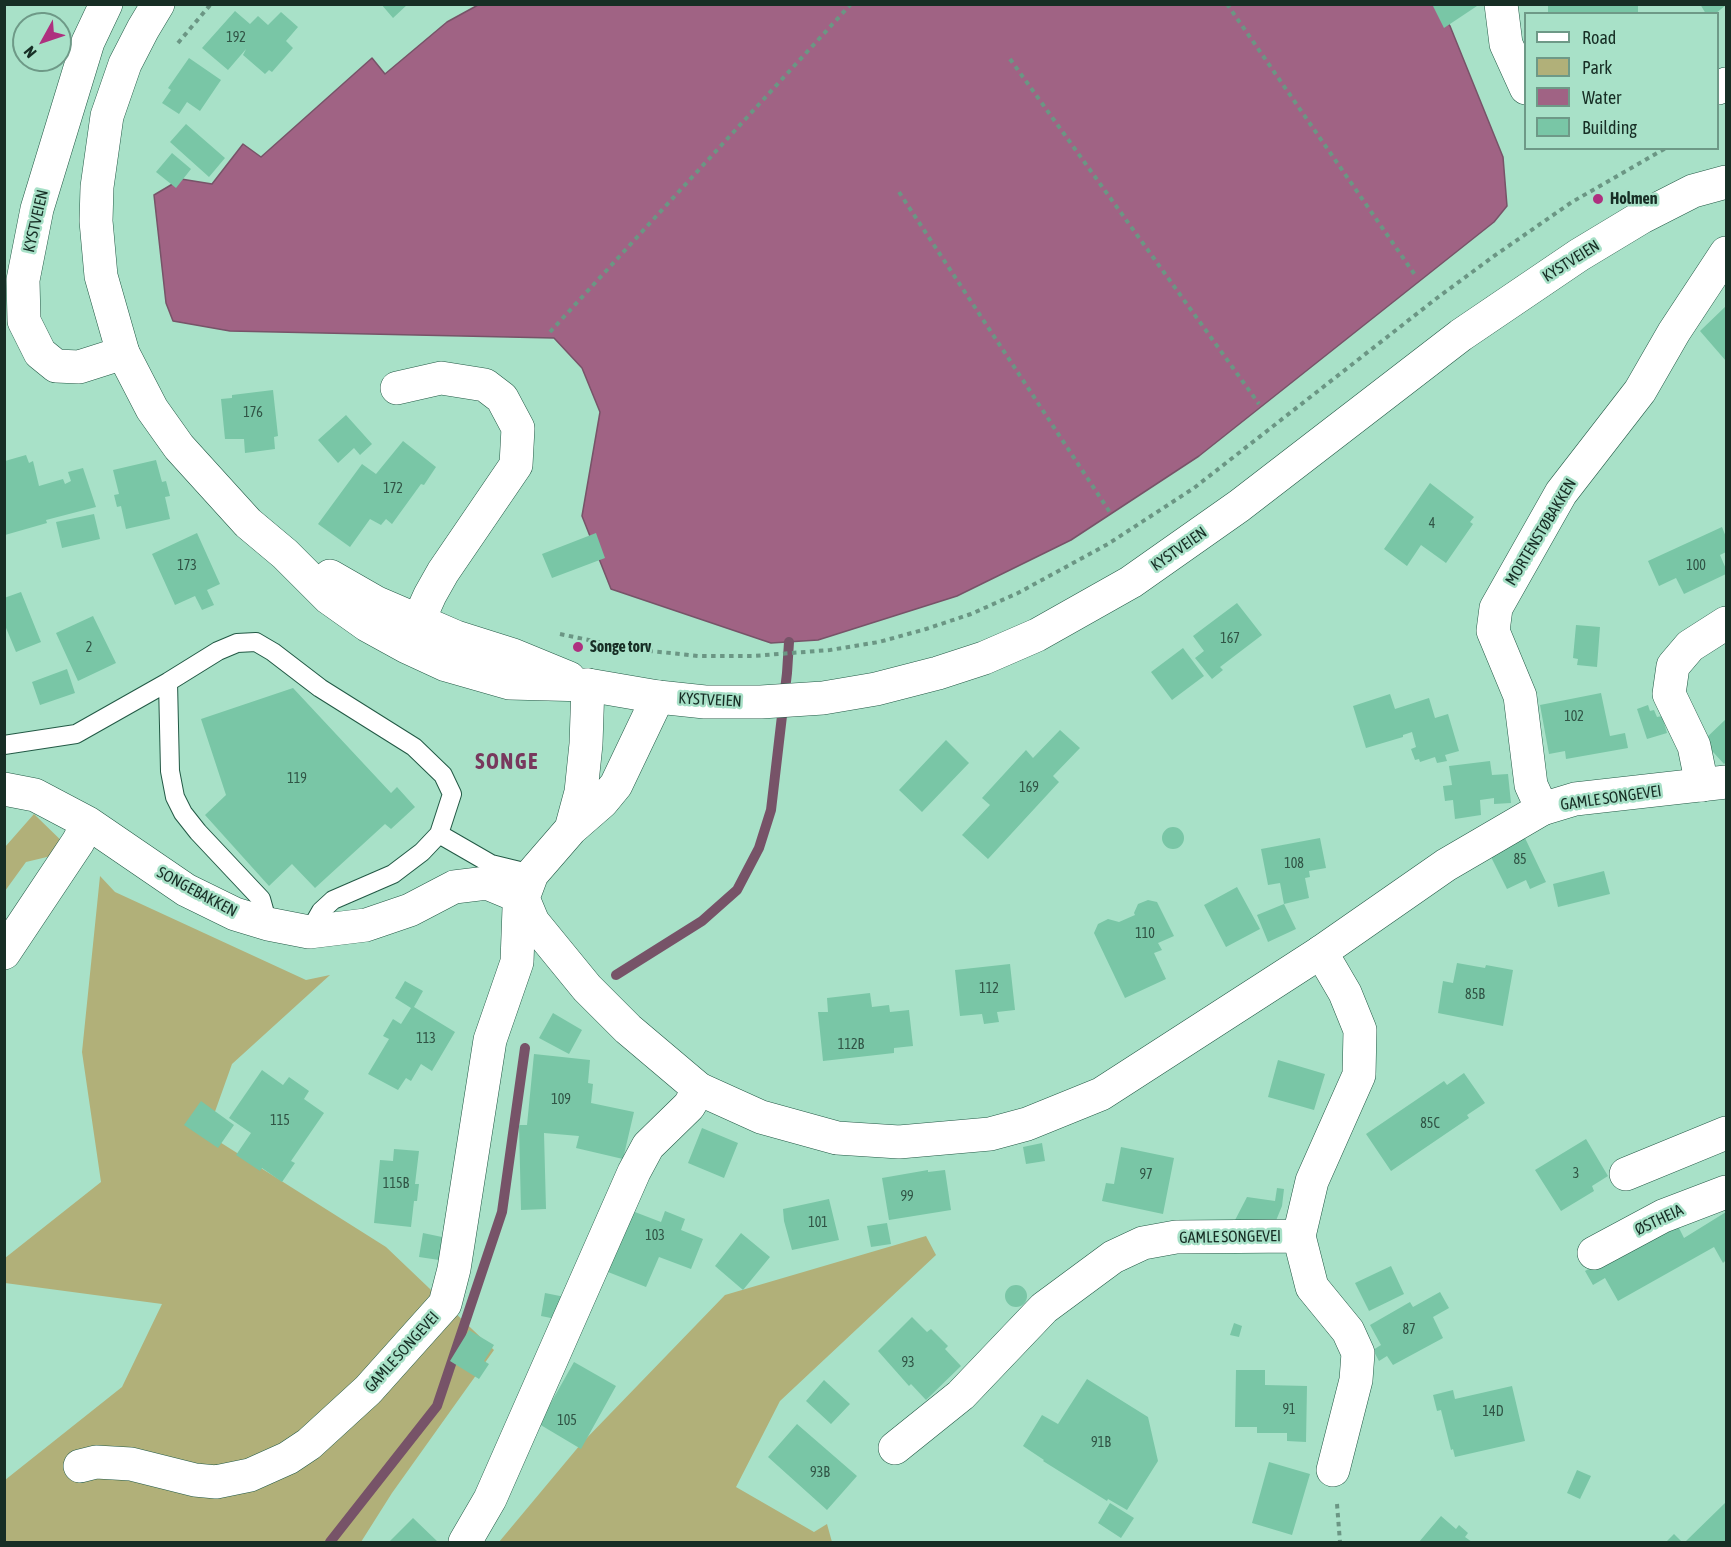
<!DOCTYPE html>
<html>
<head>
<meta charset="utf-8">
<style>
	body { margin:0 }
	#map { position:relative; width:1731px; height:1547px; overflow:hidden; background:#a8e1c8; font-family:"Asap Condensed",sans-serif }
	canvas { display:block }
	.frame { position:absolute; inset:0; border:6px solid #172e25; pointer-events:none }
	.legend { position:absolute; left:1524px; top:12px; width:195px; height:138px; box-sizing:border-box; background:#a8e1c8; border:2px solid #6e9987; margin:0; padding:8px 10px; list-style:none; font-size:18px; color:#172e25 }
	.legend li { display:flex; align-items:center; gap:12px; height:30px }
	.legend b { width:30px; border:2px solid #6e9987 }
	.north { position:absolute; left:12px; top:12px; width:60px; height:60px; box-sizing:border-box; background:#a8e1c8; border:2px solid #6e9987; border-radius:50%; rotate:230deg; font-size:16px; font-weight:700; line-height:24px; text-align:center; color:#172e25 }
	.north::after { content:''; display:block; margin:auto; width:21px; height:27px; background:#ae307f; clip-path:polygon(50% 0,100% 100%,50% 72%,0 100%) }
</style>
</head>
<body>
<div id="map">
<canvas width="1731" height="1547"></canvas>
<div class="frame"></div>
<ul class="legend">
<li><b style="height:8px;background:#fff"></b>Road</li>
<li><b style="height:16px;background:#b1b079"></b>Park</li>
<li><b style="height:16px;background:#a06384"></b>Water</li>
<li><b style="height:16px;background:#79c6a6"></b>Building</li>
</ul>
<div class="north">N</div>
</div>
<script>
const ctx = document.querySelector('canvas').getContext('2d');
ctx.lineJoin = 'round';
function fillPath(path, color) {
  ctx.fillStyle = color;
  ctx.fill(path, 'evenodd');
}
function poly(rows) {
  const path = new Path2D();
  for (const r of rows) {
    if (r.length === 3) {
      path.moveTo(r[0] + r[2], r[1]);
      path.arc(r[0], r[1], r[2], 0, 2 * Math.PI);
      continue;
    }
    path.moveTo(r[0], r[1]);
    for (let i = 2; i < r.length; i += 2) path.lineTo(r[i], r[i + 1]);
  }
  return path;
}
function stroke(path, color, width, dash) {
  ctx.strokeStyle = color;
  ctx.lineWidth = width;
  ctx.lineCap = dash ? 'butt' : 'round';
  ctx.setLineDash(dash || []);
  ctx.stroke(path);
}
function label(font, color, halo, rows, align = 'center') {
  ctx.font = font + ' "Asap Condensed",sans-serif';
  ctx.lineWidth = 5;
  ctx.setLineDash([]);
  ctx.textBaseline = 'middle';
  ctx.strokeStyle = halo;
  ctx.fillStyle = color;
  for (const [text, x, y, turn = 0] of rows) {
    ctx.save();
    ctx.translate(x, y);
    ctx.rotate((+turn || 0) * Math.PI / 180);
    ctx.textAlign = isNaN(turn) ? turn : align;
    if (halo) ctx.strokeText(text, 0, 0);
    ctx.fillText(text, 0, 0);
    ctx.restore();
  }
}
fillPath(poly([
	[34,814,72,851,26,862,5,891,5,847],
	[100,876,115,892,306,980,330,975,232,1064,207,1134,386,1247,494,1350,392,1493,361,1542,5,1542,5,1480,122,1387,162,1304,5,1283,5,1258,101,1182,82,1052],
	[926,1236,936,1255,780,1401,736,1487,814,1532,827,1524,832,1542,499,1542,580,1445,725,1295]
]), '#b1b079');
const water = poly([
	[1433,4,1450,26,1503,157,1507,206,1494,222,1199,456,1071,540,957,596,818,640,771,643,611,589,582,516,600,412,582,368,554,338,230,331,173,321,166,303,154,195,181,179,212,184,243,144,261,157,372,58,385,74,447,22,478,5,1433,4]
]);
fillPath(water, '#a06384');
stroke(water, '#775368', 1.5);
stroke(poly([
	[616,975,702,921,737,890,759,848,771,810,787,673,789,642],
	[330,1542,437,1406,502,1212,525,1048]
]), '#775368', 10);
fillPath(poly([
	[381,4,408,4,393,18],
	[1432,4,1480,4,1444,28],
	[1548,4,1638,4,1638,14,1548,14],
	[1700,4,1726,4,1726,5,1715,14,1706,14],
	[235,11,250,24,258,16,268,25,281,12,298,27,286,41,293,48,272,72,269,70,265,74,243,55,246,49,228,70,202,48],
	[189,58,221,80,200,111,187,102,179,114,162,103,171,90,168,88],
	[186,124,225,158,209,177,170,142],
	[172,153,191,169,176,188,156,172],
	[1726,306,1726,361,1700,331],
	[273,390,278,436,274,437,275,449,245,453,244,439,225,439,221,399,232,398,232,395],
	[346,415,372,444,360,455,354,448,338,463,318,440],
	[403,441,436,467,424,485,421,484,392,524,386,519,381,525,370,519,350,547,318,524,362,464,376,474],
	[26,455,29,463,33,461,39,486,63,479,65,484,71,481,68,472,83,468,96,507,46,520,47,523,5,535,5,461],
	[156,460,162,482,166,481,170,496,165,497,170,519,126,529,121,506,117,507,114,495,119,494,113,470],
	[1430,483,1474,517,1470,522,1473,524,1446,563,1421,545,1407,566,1384,549],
	[94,514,100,539,62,548,56,522],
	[1722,527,1726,537,1726,552,1720,555,1726,569,1726,574,1684,594,1676,578,1659,586,1648,561],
	[197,533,220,584,207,590,214,605,202,610,195,596,175,605,152,554],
	[596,533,605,558,552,578,542,554],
	[21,592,41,642,16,652,4,623,4,598],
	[1237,603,1262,635,1220,667,1223,670,1212,679,1195,658,1204,651,1193,636],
	[93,616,116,663,78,681,56,633],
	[1576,625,1600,627,1597,667,1577,665,1578,659,1573,658],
	[1183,648,1204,676,1172,700,1151,672],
	[67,669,75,693,40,705,32,682],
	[293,688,391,793,397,787,415,807,391,829,385,824,315,888,292,864,269,886,205,815,226,795,201,719],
	[1601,693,1610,736,1625,733,1628,748,1566,759,1565,751,1549,754,1540,705],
	[1390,694,1395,709,1429,698,1435,718,1448,714,1459,751,1445,755,1447,761,1437,763,1435,757,1420,762,1419,759,1415,760,1411,749,1416,747,1412,732,1403,735,1403,737,1366,748,1353,706],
	[1648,705,1650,711,1654,710,1657,717,1662,716,1667,733,1647,739,1637,709],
	[1726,719,1726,762,1724,764,1703,741],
	[1060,730,1080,748,1053,776,1059,782,988,859,962,835,990,805,982,798,1026,750,1033,758],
	[946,740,969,763,922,812,899,790],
	[1490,761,1492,775,1508,774,1511,803,1494,804,1494,798,1480,800,1481,815,1455,819,1453,800,1445,801,1443,786,1452,785,1449,766],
	[1173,838,11],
	[1320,838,1326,868,1309,871,1310,877,1305,878,1309,898,1284,904,1280,883,1268,885,1261,849],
	[1525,838,1546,882,1530,889,1526,880,1507,889,1490,855],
	[1604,871,1610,894,1558,907,1553,884],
	[1237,887,1260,929,1226,947,1204,905],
	[1148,900,1157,902,1174,936,1158,943,1162,950,1154,953,1166,979,1125,998,1094,933,1098,924,1108,919,1119,922,1135,915,1134,913,1138,904],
	[1284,904,1296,929,1268,942,1257,915],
	[1457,963,1485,968,1486,965,1513,970,1503,1026,1438,1013,1443,981,1453,983],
	[1010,964,1015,1010,997,1012,999,1022,984,1024,982,1014,960,1016,955,970],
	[405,981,423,991,414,1007,455,1032,432,1071,421,1064,411,1081,406,1078,398,1090,368,1074,389,1039,383,1036,393,1019,401,1024,411,1008,395,998],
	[870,993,872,1007,889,1005,890,1012,909,1010,913,1046,894,1048,894,1053,823,1061,818,1012,828,1012,827,998],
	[553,1013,582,1030,569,1054,539,1038],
	[534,1054,590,1060,588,1083,593,1084,591,1103,634,1112,623,1159,576,1148,579,1136,544,1133,546,1209,521,1210,519,1125,527,1125],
	[1278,1060,1325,1074,1314,1110,1268,1097],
	[262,1070,283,1085,289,1077,309,1091,304,1099,324,1113,291,1161,295,1163,282,1182,262,1168,260,1171,236,1155,251,1133,229,1118],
	[1464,1073,1485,1103,1467,1115,1469,1118,1391,1171,1366,1134,1444,1081,1447,1085],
	[201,1101,234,1125,218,1148,184,1125],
	[702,1128,738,1143,724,1178,688,1163],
	[1586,1139,1608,1176,1592,1186,1594,1191,1561,1211,1535,1170],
	[1042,1143,1045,1161,1026,1164,1023,1147],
	[1121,1147,1174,1158,1163,1214,1102,1201,1106,1183,1114,1184],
	[394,1149,419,1151,415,1184,419,1184,417,1201,414,1201,411,1227,374,1223,380,1160,393,1161],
	[928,1170,928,1172,945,1170,951,1210,889,1220,882,1178],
	[1277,1188,1284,1189,1282,1206,1275,1223,1233,1224,1247,1197,1275,1201],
	[829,1199,839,1240,792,1250,784,1221,783,1209],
	[627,1209,661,1222,665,1211,685,1219,681,1230,703,1239,691,1269,659,1257,646,1287,603,1270],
	[1726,1212,1726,1260,1723,1263,1714,1247,1618,1301,1605,1278,1593,1285,1585,1271,1675,1220,1684,1238],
	[887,1223,891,1244,871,1247,867,1226],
	[423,1233,442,1237,439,1260,419,1257],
	[741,1233,770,1257,743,1290,715,1266],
	[1391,1266,1404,1294,1369,1311,1355,1283],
	[1016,1296,11],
	[1440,1292,1449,1308,1433,1317,1443,1338,1393,1365,1387,1356,1379,1361,1373,1350,1381,1345,1370,1325,1410,1302,1413,1307],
	[545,1293,565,1297,561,1320,541,1316],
	[912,1317,927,1332,931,1329,948,1346,945,1349,961,1366,926,1400,911,1384,909,1386,878,1351],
	[1234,1323,1242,1326,1239,1337,1230,1335],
	[469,1330,494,1345,484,1361,489,1364,479,1379,450,1361],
	[574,1362,616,1386,581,1449,539,1424],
	[1236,1370,1265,1370,1265,1385,1307,1386,1306,1442,1287,1441,1287,1433,1257,1433,1257,1427,1235,1427],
	[1087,1379,1148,1417,1158,1461,1127,1510,1108,1499,1107,1501,1043,1461,1044,1460,1023,1446,1042,1415,1058,1424],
	[824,1380,850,1404,831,1424,806,1401],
	[1512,1386,1525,1441,1455,1457,1453,1449,1451,1450,1441,1410,1437,1411,1433,1395,1453,1390,1455,1399],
	[797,1424,857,1476,827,1510,768,1457],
	[1269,1462,1310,1474,1292,1535,1252,1523],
	[1577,1470,1591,1476,1580,1499,1567,1493],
	[1110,1503,1134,1518,1121,1538,1098,1523],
	[1725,1503,1726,1504,1726,1542,1685,1542],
	[1441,1516,1456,1529,1459,1525,1468,1533,1465,1537,1472,1542,1419,1542],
	[413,1518,438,1542,389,1542],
	[1674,1534,1682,1542,1666,1542]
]), '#79c6a6');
const service = poly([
	[168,682,170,771,175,797,183,813,198,832,261,899,268,924],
	[4,745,76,734,168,682,218,651,237,643,256,642,273,652,320,688,414,747,443,775,452,794,439,834,422,852,393,874,333,900,321,911,309,932],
	[439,834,491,864,532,874]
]);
const minor = poly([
	[106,4,88,42,37,209,23,280,24,321,40,353,56,366,79,367,123,353],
	[1501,4,1506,44,1526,88],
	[1718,88,1726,84],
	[397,388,441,378,485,385,502,398,518,428,516,465,443,572,430,595,407,646],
	[1702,785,1694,746,1669,694,1673,666,1690,646,1726,623],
	[4,789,35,795,88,823,186,890,235,914,268,924,309,932,366,925,410,910,454,887,487,883,523,898,519,908,517,962,490,1040,454,1269,445,1304,368,1390,309,1444,288,1458,250,1475,216,1482,195,1480,131,1464,96,1462,80,1466],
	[1542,809,1531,785,1520,696,1493,631,1496,608,1561,493,1640,391,1674,332,1726,253],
	[1321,952,1345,993,1360,1030,1359,1075,1312,1181,1299,1236,1312,1287,1348,1331,1358,1353,1356,1380,1333,1470],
	[4,953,78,842,88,823],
	[1626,1174,1726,1133],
	[1594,1253,1663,1216,1726,1192],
	[895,1448,961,1395,1044,1308,1113,1257,1143,1243,1176,1237,1299,1236],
	[465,1542,490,1499,634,1172,648,1146,689,1106,699,1089]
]);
const secondary = poly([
	[658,697,616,785,602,802,571,829,532,874,523,898,533,922,587,988,628,1029,699,1089,761,1117,837,1138,899,1142,990,1134,1027,1124,1101,1094,1321,952,1446,865,1542,809,1575,799,1726,782],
	[571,829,581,792,586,744,588,685]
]);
const primary = poly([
	[158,4,143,29,125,64,107,116,97,187,96,221,101,276,123,353,152,409,179,447,248,523,285,554,329,598,367,625,407,647,446,665,509,683,588,685,658,697,705,702,761,702,823,698,876,689,938,673,984,658,1037,635,1131,582,1239,506,1461,335,1579,255,1642,217,1693,191,1726,182],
	[330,576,377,603,419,621,456,637,513,655,569,678]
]);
stroke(service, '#225945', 20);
stroke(minor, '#225945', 34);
stroke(secondary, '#225945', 34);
stroke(primary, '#225945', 34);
stroke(poly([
	[1227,4,1415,275],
	[178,43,211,4],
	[1010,59,1259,404],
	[899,192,1111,514],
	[550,332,851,4],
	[560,634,632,649,698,656,753,656,830,650,879,642,926,629,971,614,1018,593,1108,544,1194,488,1437,298,1494,256,1572,202,1666,148],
	[1337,1504,1340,1542]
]), '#6b9684', 4, [4.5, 4.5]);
stroke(service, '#fff', 18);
stroke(minor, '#fff', 33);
stroke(secondary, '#fff', 33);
stroke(primary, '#fff', 33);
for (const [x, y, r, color] of [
	[1598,199,6,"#ae307f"],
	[578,647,6,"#ae307f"]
]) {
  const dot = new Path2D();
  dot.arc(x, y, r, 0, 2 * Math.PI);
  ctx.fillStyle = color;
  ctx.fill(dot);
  stroke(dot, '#a8e1c8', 2);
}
label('14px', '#305445', null, [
	["192",236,38],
	["176",253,413],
	["172",393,489],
	["4",1432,524],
	["173",187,566],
	["100",1696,566],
	["167",1230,639],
	["2",89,648],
	["102",1574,717],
	["119",297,779],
	["169",1029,788],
	["85",1520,860],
	["108",1294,864],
	["110",1145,934],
	["112",989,989],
	["85B",1475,995],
	["113",426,1039],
	["112B",851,1045],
	["109",561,1100],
	["115",280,1121],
	["85C",1430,1124],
	["3",1576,1174],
	["97",1146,1175],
	["115B",396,1184],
	["99",907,1197],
	["101",818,1223],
	["103",655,1236],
	["87",1409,1330],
	["93",908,1363],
	["91",1289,1410],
	["14D",1493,1412],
	["105",567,1421],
	["91B",1101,1443],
	["93B",820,1473]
]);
label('bold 16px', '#172e25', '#a8e1c8', [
	["Holmen",1610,199],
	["Songe torv",590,647]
], 'left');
label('16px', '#172e25', '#a8e1c8', [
	["KYSTVEIEN",36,221,-77],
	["KYSTVEIEN",1571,261,-32],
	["MORTENSTØBAKKEN",1541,532,-59],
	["KYSTVEIEN",1179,549,-35],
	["KYSTVEIEN",710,700,3],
	["GAMLE SONGEVEI",1611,798,-8],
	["SONGEBAKKEN",197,892,28],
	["ØSTHEIA",1659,1220,-25],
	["GAMLE SONGEVEI",1230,1237,-1],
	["GAMLE SONGEVEI",402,1352,-48]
]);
ctx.letterSpacing = '1.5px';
label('bold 22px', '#78385d', '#a8e1c8', [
	["SONGE",507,762]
]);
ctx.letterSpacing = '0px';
</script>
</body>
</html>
